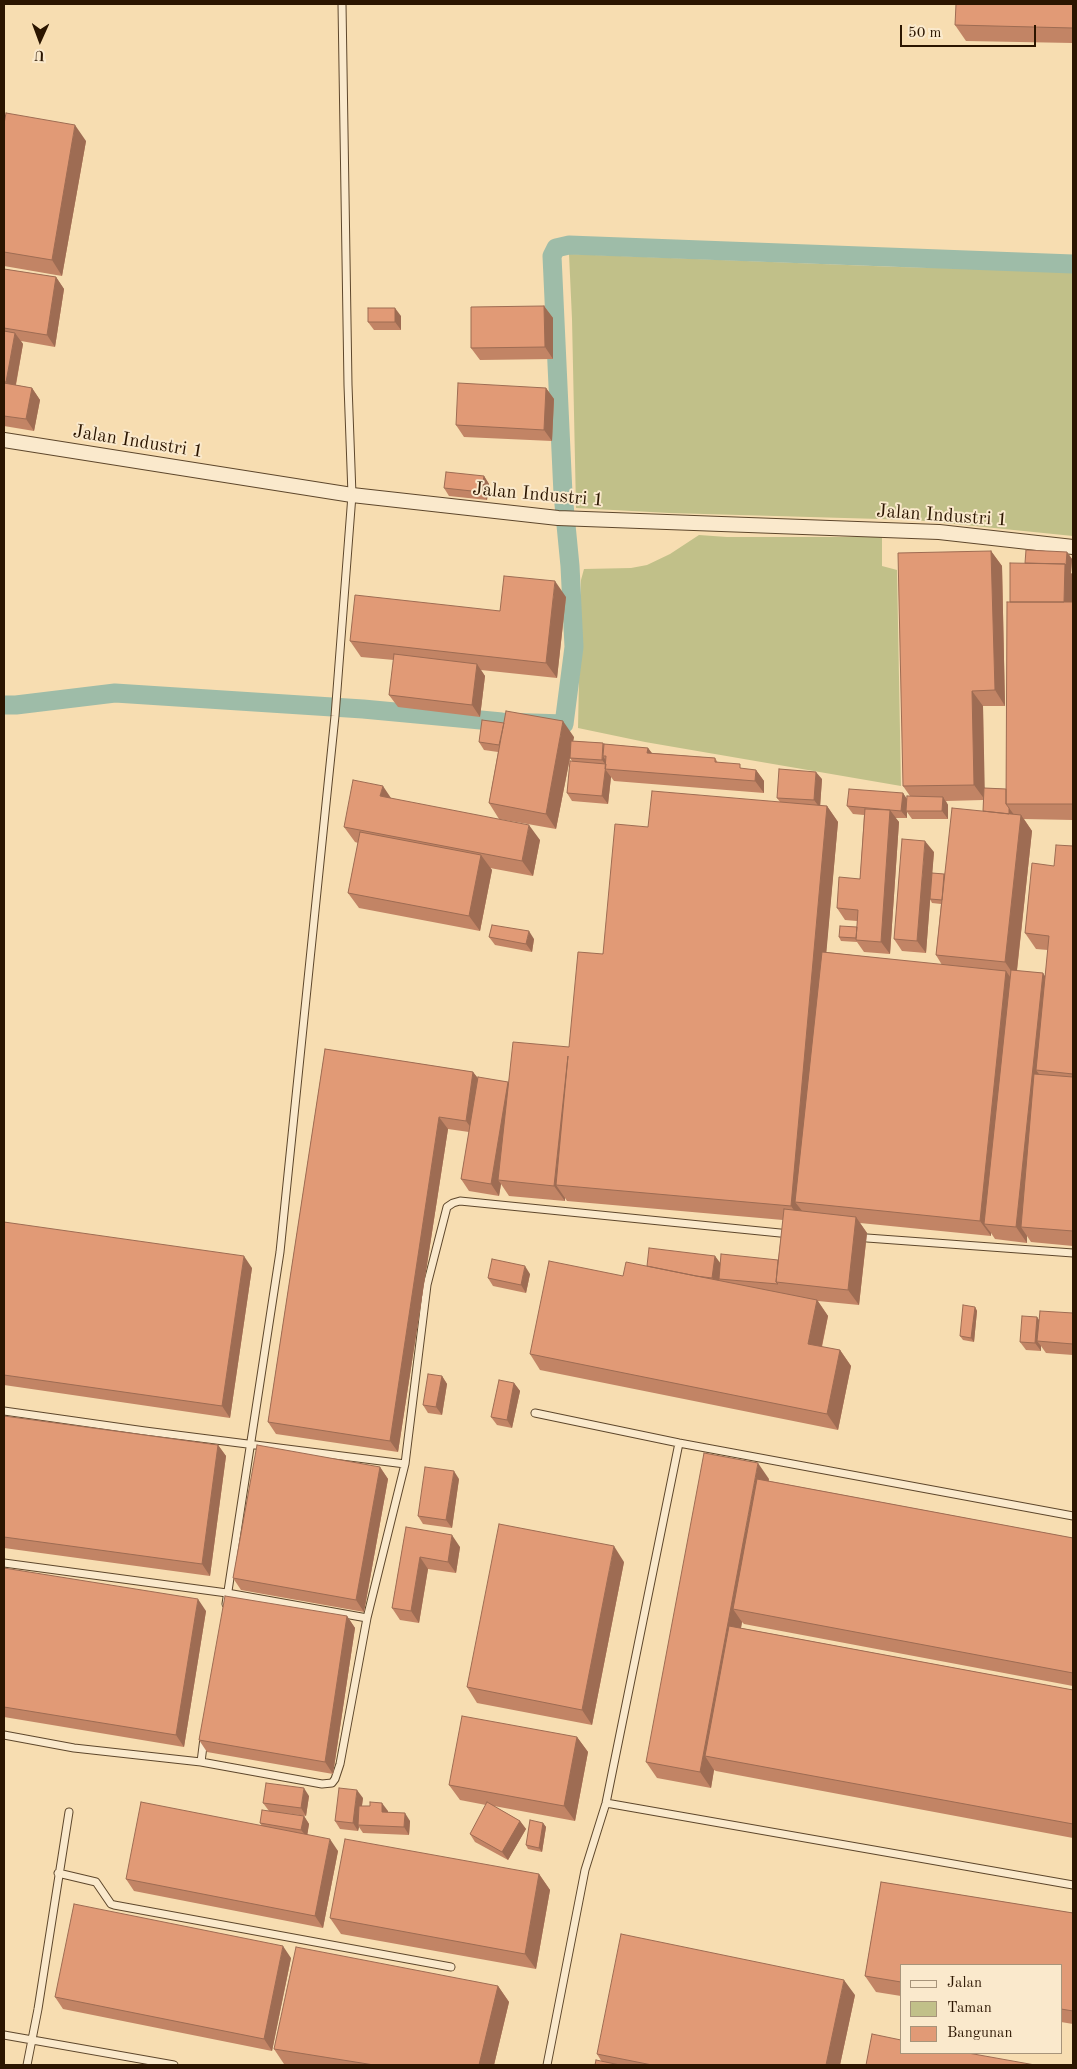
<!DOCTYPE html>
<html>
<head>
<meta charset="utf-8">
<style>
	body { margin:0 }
	#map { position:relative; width:1077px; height:2069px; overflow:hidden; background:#f7ddb1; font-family:"Old Standard TT",serif }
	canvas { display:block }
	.frame { position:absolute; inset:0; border:5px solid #2b1500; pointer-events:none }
	.legend { position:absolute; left:900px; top:1964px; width:162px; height:90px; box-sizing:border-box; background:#fae9cc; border:1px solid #a7947a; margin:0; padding:6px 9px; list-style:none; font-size:15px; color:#2b1500 }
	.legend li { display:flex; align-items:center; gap:10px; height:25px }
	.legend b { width:25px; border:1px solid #a7947a }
	.north { position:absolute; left:15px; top:15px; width:50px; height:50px; -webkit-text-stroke:4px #fae9cc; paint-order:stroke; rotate:182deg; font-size:14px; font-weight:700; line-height:20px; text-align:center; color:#2b1500 }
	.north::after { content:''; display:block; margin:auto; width:18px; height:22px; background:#2b1500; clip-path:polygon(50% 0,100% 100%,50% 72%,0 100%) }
	.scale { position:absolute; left:900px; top:25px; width:136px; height:22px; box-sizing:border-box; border:2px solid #2b1500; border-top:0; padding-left:6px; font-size:15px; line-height:18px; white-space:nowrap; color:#2b1500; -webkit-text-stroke:4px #fae9cc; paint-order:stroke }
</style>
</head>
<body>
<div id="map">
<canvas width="1077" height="2069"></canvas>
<div class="frame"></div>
<ul class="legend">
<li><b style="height:6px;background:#fae9cc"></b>Jalan</li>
<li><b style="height:14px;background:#c1c089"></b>Taman</li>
<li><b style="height:14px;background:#e19a76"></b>Bangunan</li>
</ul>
<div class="north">U</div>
<div class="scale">50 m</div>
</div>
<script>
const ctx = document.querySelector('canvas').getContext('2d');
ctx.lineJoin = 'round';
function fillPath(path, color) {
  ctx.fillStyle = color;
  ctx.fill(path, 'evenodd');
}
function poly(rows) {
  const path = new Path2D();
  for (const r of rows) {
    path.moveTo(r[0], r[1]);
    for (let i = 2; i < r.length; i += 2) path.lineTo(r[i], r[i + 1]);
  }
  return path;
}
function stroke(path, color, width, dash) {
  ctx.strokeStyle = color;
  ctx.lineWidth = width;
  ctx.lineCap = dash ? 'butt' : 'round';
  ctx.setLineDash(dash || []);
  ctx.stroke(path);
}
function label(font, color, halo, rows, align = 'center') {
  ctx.font = font + ' "Old Standard TT",serif';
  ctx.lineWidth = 4;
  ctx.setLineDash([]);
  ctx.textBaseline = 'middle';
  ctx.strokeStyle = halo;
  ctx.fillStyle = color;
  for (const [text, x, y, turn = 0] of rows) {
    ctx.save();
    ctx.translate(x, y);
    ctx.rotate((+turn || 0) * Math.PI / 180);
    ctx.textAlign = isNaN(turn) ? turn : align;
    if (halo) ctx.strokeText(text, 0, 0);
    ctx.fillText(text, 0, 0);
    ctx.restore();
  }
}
fillPath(poly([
	[569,254,898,267,1073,271,1073,536,915,520,669,513,576,508,572,319],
	[699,535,727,537,882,537,882,566,897,570,901,786,645,742,578,728,581,580,584,569,631,568,647,565,670,554]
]), '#c1c089');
stroke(poly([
	[4,705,16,705,115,693,363,709,502,722,564,724,574,647,570,566,563,494,552,256,556,248,569,245,1073,264]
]), '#9ebca8', 19);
const lane = poly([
	[867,1238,1073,1253],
	[4,1411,145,1431,405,1464],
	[535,1413,679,1443,1073,1516],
	[4,1563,227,1593,367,1618],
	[226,1604,280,1252,335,716,352,495,348,385,342,4],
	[4,1735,74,1748,201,1762,322,1784,332,1783,335,1779,340,1764,367,1618,405,1464,427,1285,447,1207,453,1203,460,1201,790,1234],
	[201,1762,204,1738],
	[606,1803,1073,1885],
	[58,1873,96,1882,111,1904,114,1905,451,1967],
	[4,2035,174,2065],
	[27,2065,38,2009,69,1812],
	[547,2065,585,1870,606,1803,679,1443]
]);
const street = poly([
	[4,440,352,495,558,518,939,532,1073,547]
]);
stroke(lane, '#5e472c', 9);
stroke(street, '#5e472c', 16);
stroke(lane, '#fae9cc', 7);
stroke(street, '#fae9cc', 14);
fillPath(poly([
	[1073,4,1073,43,966,41,955,25],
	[4,124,86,141,62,276,4,266],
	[4,269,56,277,64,289,55,347,21,341,23,344,16,385,32,388,40,400,34,431,4,426],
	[544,306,553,318,553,359,480,360,471,348],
	[401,316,401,330,374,330,368,322],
	[546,388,554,399,552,441,464,437,456,425],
	[484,476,489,484,487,500,449,496,444,488],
	[991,551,1002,566,1005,706,983,706,984,788,1006,789,1010,602,1025,563,1067,552,1072,559,1071,573,1073,575,1072,602,1073,602,1073,820,1024,819,1032,831,1017,971,1043,973,1045,977,1048,950,1036,949,1025,933,1054,866,1073,846,1073,1246,1031,1242,1027,1236,1027,1243,995,1239,991,1233,991,1236,860,1223,867,1233,859,1305,818,1301,828,1316,822,1347,840,1350,851,1366,838,1430,540,1370,530,1354,623,1276,647,1266,715,1256,720,1264,778,1260,783,1220,567,1201,565,1198,565,1201,509,1196,501,1184,499,1196,469,1191,461,1179,469,1132,448,1129,398,1452,276,1434,268,1422,325,1049,473,1072,478,1078,508,1082,508,1083,569,1047,648,827,780,802,777,798,822,779,820,806,827,806,838,822,826,952,942,965,936,955,941,904,932,903,930,899,926,953,902,951,894,939,934,852,932,873,944,874,983,811,983,800,946,801,948,805,948,819,912,819,907,812,907,818,895,818,899,822,890,954,864,952,857,942,841,941,839,937,857,927,857,921,845,920,837,908,860,879,864,815,853,814,847,806,903,793,907,799,910,796,903,786],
	[566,597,557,678,481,670,485,676,480,717,398,707,389,695,394,660,361,657,350,641,500,611],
	[574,737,573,741,603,743,604,744,648,748,652,753,715,758,718,763,743,769,756,770,764,781,764,793,614,781,611,777,608,804,572,801,567,793,572,761,570,758,571,753,556,829,499,819,489,803,498,752,484,750,479,742],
	[391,799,540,840,533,876,490,868,492,870,480,931,359,908,348,893,358,843,355,842,344,827],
	[489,937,534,939,532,952,495,945],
	[4,1222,252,1268,230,1418,4,1385],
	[530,1274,526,1293,493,1286,488,1278],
	[975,1307,977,1311,974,1342,963,1340,960,1336],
	[1073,1313,1073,1355,1046,1353,1041,1346,1041,1351,1026,1350,1020,1342,1037,1317,1039,1320],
	[442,1376,447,1384,442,1415,428,1413,423,1405],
	[514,1383,520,1391,512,1428,497,1425,491,1417],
	[4,1416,218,1445,226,1456,210,1576,4,1548],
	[380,1467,388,1479,364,1612,241,1590,233,1578],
	[459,1479,452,1528,423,1524,418,1516],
	[769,1479,769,1481,1073,1538,1073,1686,744,1624,742,1622,741,1628,1073,1690,1073,1838,716,1771,714,1770,711,1788,657,1778,646,1762],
	[406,1527,460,1547,456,1573,428,1569,419,1623,400,1620,392,1608],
	[624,1562,592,1725,477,1703,467,1687],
	[4,1568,206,1611,184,1747,4,1717],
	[347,1616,355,1628,333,1774,207,1752,199,1740],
	[577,1737,588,1752,575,1821,494,1806,520,1821,526,1829,508,1860,475,1842,470,1834,486,1805,460,1800,449,1785],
	[309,1796,306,1816,279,1812,304,1816,309,1824,307,1835,338,1851,323,1928,134,1891,126,1879,262,1826,260,1823,269,1811,263,1803],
	[363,1798,362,1806,388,1811,388,1812,410,1821,409,1835,363,1833,359,1827,358,1831,340,1829,335,1821],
	[543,1823,546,1827,542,1852,528,1849,526,1845],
	[539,1874,550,1890,536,1969,341,1934,330,1918],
	[881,1882,1073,1913,1073,2024,1061,2022,1061,1965,901,1965,901,1996,876,1992,865,1976],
	[291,1958,272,2051,63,2009,55,1997],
	[498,1986,509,2002,494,2065,289,2065,284,2064,274,2049],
	[855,1995,840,2065,595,2065,602,2062,597,2054]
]), '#c28465');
fillPath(poly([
	[75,125,86,141,62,276,52,260],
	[56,277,64,289,55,347,47,335],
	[544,306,553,318,553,359,545,347],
	[395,308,401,316,401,330,395,322],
	[15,333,23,344,14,394,6,382],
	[32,388,40,400,34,431,26,419],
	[546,388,554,399,552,441,544,430],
	[484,476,489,484,487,500,481,492],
	[991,551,1002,566,1005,706,995,690],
	[1067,552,1072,559,1071,573,1073,575,1072,615,1064,603,1065,564],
	[555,581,566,597,557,678,546,663],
	[477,664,485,676,480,717,472,705],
	[972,691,983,706,985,800,974,785],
	[563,721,574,737,556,829,546,814],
	[648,748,656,759,647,753],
	[603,756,608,764,605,769,611,777,608,804,602,796,606,765,602,760],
	[756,770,764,781,764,793,755,781],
	[816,772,822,779,820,808,814,800],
	[383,786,393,801,380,796],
	[903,793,908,801,906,811,907,812,907,818,901,811],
	[943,797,948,805,948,819,942,811],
	[827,806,838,822,804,1203,795,1202,803,1212,802,1222,791,1206],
	[1009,808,1015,816,1009,815],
	[890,810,899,822,890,954,881,942],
	[1021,815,1032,831,1016,978,1005,962],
	[529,825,540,840,533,876,522,861],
	[925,841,934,852,926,953,917,941],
	[481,855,492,870,480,931,469,916],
	[529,931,534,939,532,952,526,944],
	[1006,971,1017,987,984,1224,991,1233,991,1236,980,1221],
	[1043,973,1053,989,1036,1070,1044,1081,1021,1227,1027,1236,1027,1243,1016,1227],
	[568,1056,556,1185,565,1198,565,1201,554,1186],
	[473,1072,482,1084,474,1132,466,1121],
	[508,1082,516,1094,498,1180,501,1184,499,1196,491,1184],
	[439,1117,448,1129,398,1452,390,1441],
	[856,1217,867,1233,859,1305,848,1290],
	[244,1256,252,1268,230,1418,222,1406],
	[715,1256,721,1264,718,1286,712,1278],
	[525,1266,530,1274,526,1293,521,1285],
	[817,1300,828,1316,819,1359,808,1344],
	[975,1307,977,1311,974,1342,971,1338],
	[1037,1317,1042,1325,1037,1341,1041,1346,1041,1351,1035,1343],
	[840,1350,851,1366,838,1430,827,1414],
	[442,1376,447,1384,442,1415,436,1407],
	[514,1383,520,1391,512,1428,507,1420],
	[218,1445,226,1456,210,1576,202,1564],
	[758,1463,769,1479,744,1611,733,1609,742,1622,717,1758,705,1756,714,1770,711,1788,700,1772],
	[380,1467,388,1479,364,1612,356,1600],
	[454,1471,459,1479,452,1528,446,1520],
	[452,1535,460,1547,456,1573,448,1562],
	[614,1546,624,1562,592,1725,582,1710],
	[420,1557,428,1569,419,1623,411,1611],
	[198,1599,206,1611,184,1747,176,1735],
	[347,1616,355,1628,333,1774,325,1762],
	[577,1737,588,1752,575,1821,564,1806],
	[304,1788,309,1796,306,1816,301,1808],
	[357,1790,363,1798,359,1825,358,1825,359,1827,358,1831,353,1823],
	[382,1803,388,1811,387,1820,382,1812],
	[405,1813,410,1821,409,1835,404,1827],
	[304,1816,309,1824,307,1837,301,1830],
	[520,1821,526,1829,508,1860,502,1852],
	[543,1823,546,1827,542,1852,539,1848],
	[330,1839,338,1851,323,1928,315,1916],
	[539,1874,550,1890,536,1969,525,1954],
	[283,1946,291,1958,272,2051,264,2039],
	[844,1980,855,1995,840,2065,826,2065],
	[498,1986,509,2002,494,2065,479,2065]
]), '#9e6c53');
const building = poly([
	[956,4,1073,4,1073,28,955,25,956,4],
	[6,113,75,125,52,260,4,252,4,124,6,113],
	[4,269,56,277,47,335,4,328,4,269],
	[544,306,545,347,471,348,471,307,544,306],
	[368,308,395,308,395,322,368,322,368,308],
	[4,331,15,333,6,382,4,382,4,331],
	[4,383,32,388,26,419,4,416,4,383],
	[458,383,546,388,544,430,456,425,458,383],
	[446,472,484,476,481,492,444,488,446,472],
	[1026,550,1067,552,1066,565,1065,564,1025,563,1026,550],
	[991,551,995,690,972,691,974,785,903,786,898,553,991,551],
	[1010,563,1065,564,1064,602,1010,602,1010,563],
	[504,576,555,581,546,663,350,641,355,595,500,611,504,576],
	[1007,602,1073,602,1073,804,1006,804,1007,602],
	[394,654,477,664,472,705,389,695,394,654],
	[506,711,563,721,546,814,489,803,506,711],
	[482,720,504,723,499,745,479,742,482,720],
	[571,741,603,743,602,760,570,758,571,741],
	[604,744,648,748,647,753,715,758,715,762,740,764,740,768,756,770,755,781,605,769,606,756,603,756,604,744],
	[570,761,606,764,602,796,567,793,570,761],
	[779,769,816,772,814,800,777,798,779,769],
	[353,780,383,786,380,796,529,825,522,861,344,827,353,780],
	[984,788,1006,789,1006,804,1009,808,1009,814,983,811,984,788],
	[849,789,903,793,901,811,847,806,849,789],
	[652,791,827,806,791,1206,556,1185,568,1056,554,1186,498,1180,513,1042,569,1047,578,952,603,954,615,824,648,827,652,791],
	[907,796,943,797,942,811,906,811,907,796],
	[952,808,1021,815,1005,962,936,955,952,808],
	[865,809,890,810,881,942,856,940,858,910,837,908,839,877,860,879,865,809],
	[360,832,481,855,469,916,348,893,360,832],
	[902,839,925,841,917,941,894,939,902,839],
	[1056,845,1073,846,1073,1074,1036,1070,1049,936,1025,933,1032,863,1054,866,1056,845],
	[932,873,944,874,942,900,930,899,932,873],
	[492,925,529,931,526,944,489,937,492,925],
	[840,926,857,927,856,938,839,937,840,926],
	[822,952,1006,971,980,1221,795,1202,822,952],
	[1011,970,1043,973,1016,1227,984,1224,1011,970],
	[325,1049,473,1072,466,1121,439,1117,390,1441,268,1422,325,1049],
	[1034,1074,1073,1077,1073,1231,1021,1227,1034,1074],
	[478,1077,508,1082,491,1184,461,1179,478,1077],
	[784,1209,856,1217,848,1290,776,1282,784,1209],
	[4,1222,244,1256,222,1406,4,1375,4,1222],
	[649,1248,715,1256,712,1278,696,1276,647,1266,649,1248],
	[721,1254,778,1260,776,1282,778,1284,719,1279,721,1254],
	[492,1259,525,1266,521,1285,488,1278,492,1259],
	[549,1261,623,1276,626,1262,817,1300,808,1344,840,1350,827,1414,530,1354,549,1261],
	[963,1305,975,1307,971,1338,960,1336,963,1305],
	[1040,1311,1073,1313,1073,1344,1037,1341,1040,1311],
	[1022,1316,1037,1317,1035,1343,1020,1342,1022,1316],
	[428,1374,442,1376,436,1407,423,1405,428,1374],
	[499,1380,514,1383,507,1420,491,1417,499,1380],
	[4,1416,218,1445,202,1564,4,1537,4,1416],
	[257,1445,380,1467,356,1600,233,1578,257,1445],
	[704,1453,758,1463,700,1772,646,1762,704,1453],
	[425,1467,454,1471,446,1520,418,1516,425,1467],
	[757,1479,1073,1538,1073,1673,733,1609,757,1479],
	[499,1524,614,1546,582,1710,467,1687,499,1524],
	[406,1527,452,1535,448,1562,420,1557,411,1611,392,1608,406,1527],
	[4,1568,198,1599,176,1735,4,1707,4,1568],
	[225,1596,347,1616,325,1762,199,1740,225,1596],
	[729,1626,1073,1690,1073,1824,705,1756,729,1626],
	[462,1716,577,1737,564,1806,449,1785,462,1716],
	[266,1783,304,1788,301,1808,263,1803,266,1783],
	[339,1788,357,1790,353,1823,335,1821,339,1788],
	[141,1802,330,1839,315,1916,126,1879,141,1802],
	[370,1802,382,1803,382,1812,405,1813,404,1827,358,1825,359,1806,370,1806,370,1802],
	[487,1802,520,1821,502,1852,470,1834,487,1802],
	[262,1810,304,1816,301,1830,260,1823,262,1810],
	[530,1820,543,1823,539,1848,526,1845,530,1820],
	[345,1839,539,1874,525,1954,330,1918,345,1839],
	[881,1882,1073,1913,1073,2011,1061,2009,1061,1965,901,1965,901,1982,865,1976,881,1882],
	[74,1904,283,1946,264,2039,55,1997,74,1904],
	[621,1934,844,1980,826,2065,652,2065,597,2054,621,1934],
	[296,1947,498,1986,479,2065,374,2065,274,2049,296,1947],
	[872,2034,901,2040,901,2053,968,2053,1035,2065,866,2065,872,2034],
	[596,2060,620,2065,595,2065,596,2060]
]);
fillPath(building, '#e19a76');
stroke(building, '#9e6c53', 1);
label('19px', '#2b1500', '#fae9cc', [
	["Jalan Industri 1",138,442,9],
	["Jalan Industri 1",538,495,5],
	["Jalan Industri 1",942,516,4]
]);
</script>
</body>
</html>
